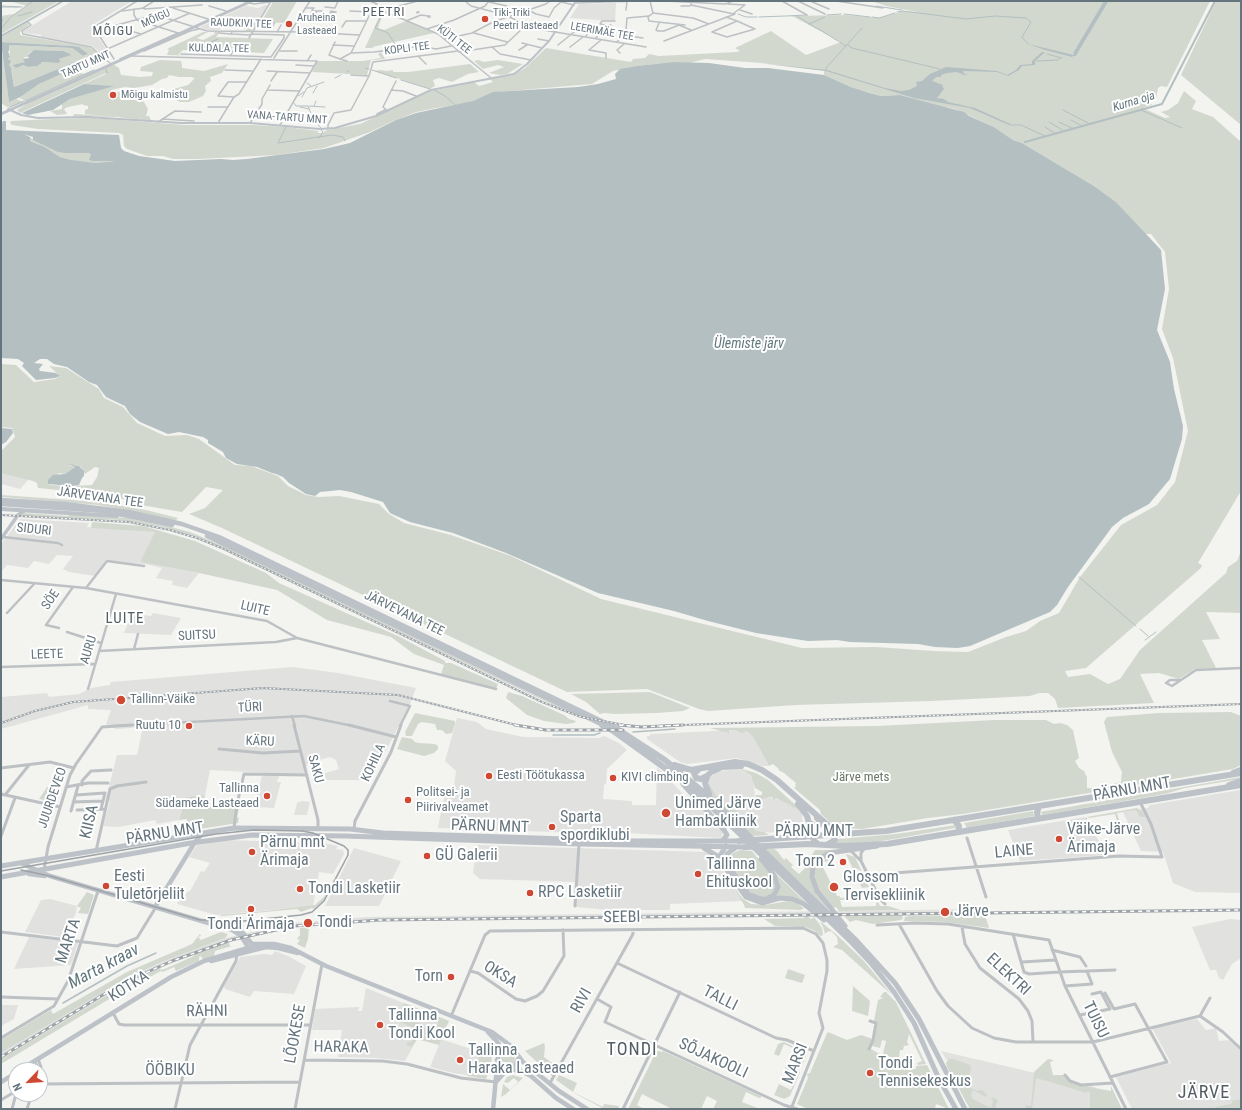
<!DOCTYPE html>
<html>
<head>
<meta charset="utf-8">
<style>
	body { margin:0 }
	#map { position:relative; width:1242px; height:1110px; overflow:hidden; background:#f3f3f0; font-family:"Roboto Condensed",sans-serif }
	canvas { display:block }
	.frame { position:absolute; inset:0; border:2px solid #65757e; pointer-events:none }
	.north { position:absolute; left:8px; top:1062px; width:40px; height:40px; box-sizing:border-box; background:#fff; border:1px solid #c1c8cb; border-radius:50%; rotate:245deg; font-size:11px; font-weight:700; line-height:16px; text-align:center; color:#65757e }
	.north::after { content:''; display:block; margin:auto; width:14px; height:18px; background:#cf4834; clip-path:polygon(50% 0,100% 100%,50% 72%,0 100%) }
</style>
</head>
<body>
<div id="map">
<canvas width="1242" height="1110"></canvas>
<div class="frame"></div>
<div class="north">N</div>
</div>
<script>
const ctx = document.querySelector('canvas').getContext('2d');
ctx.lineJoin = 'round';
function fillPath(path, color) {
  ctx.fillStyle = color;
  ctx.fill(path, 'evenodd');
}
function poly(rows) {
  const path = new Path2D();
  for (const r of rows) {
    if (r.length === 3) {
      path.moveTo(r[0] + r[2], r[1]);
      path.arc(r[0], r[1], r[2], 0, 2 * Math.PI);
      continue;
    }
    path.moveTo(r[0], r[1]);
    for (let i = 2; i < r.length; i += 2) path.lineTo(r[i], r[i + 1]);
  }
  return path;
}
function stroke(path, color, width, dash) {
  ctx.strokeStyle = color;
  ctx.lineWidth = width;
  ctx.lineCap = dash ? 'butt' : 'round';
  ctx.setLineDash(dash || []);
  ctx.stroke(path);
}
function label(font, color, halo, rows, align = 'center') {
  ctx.font = font + ' "Roboto Condensed",sans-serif';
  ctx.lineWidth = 4;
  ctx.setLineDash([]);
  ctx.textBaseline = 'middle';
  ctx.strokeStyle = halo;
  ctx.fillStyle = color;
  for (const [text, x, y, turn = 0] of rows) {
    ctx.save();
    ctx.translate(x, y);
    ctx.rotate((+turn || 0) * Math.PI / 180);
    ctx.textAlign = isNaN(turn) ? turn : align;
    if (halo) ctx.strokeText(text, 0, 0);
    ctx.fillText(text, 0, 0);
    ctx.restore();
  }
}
fillPath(poly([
	[72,1,132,1,91,26,106,49,100,52,91,46,41,38,41,35,24,33,23,31],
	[616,3,615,21,570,18,579,4],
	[265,5,267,6,266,9,257,23,237,17,218,26,222,28,218,30,210,31,200,27,246,6,258,8],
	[1,471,30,478,20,489,1,484],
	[20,519,89,523,87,527,156,532,140,562,199,573,187,588,172,585,173,581,156,578,162,568,145,564,107,562,96,576,69,572,63,569,73,556,57,555,49,564,34,561,28,568,7,565,1,572,1,544],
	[153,613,181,618,171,635,124,633,132,614,151,616],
	[293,667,338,673,416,688,410,704,371,780,313,780,312,777,339,769,336,760,330,757,308,763,303,775,210,770,205,795,186,797,179,820,157,824,155,820,119,827,103,826,110,801,105,802,117,755,137,755,143,727,116,729,106,724,111,710,88,709,88,705,1,729,1,697,47,693,49,697,79,694,91,688,110,685,111,682],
	[457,718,477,722,486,729,523,737,599,738,604,736,619,743,627,750,607,769,606,784,604,785,603,799,632,801,632,805,656,805,657,767,686,797,692,798,723,832,721,838,625,833,580,833,438,828,441,812,439,811,440,807,443,805,445,794,453,794,456,771,445,761],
	[736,730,738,732,745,731,748,732,753,737,769,766,762,766,737,758,687,764,680,762,647,739,647,736,650,736,650,734],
	[743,769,753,779,755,797,768,797,780,800,800,810,802,815,804,831,755,833,716,795,709,787,709,779,716,772,729,770],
	[262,776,279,776,277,782,281,782,274,808,254,807],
	[1240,790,1241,791,1241,893,1195,892,1173,883,1163,852,1141,851,1123,812,1148,808,1150,805],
	[302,801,310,802,307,815,294,815,297,803],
	[1085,817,1107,855,1020,861,1008,830],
	[224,840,324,843,338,846,336,849,343,850,344,854,333,874,319,872,313,906,216,915,177,904,181,897,184,898,187,892,190,891,201,871,204,872,210,863,189,857,197,845],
	[477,845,706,852,714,856,742,901,670,904,670,910,608,910,576,907,577,882,480,879,473,873],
	[354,848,401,861,379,906,325,906],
	[50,899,77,906,76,913,64,937,25,932,41,900],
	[989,909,991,914,367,921,298,927,232,940,201,951,160,968,121,987,1,1059,1,1053,100,993,159,963,225,938,293,923,367,917],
	[1230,919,1241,920,1241,958,1232,964,1223,980,1219,978,1216,970,1210,970,1192,927],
	[29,937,78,943,71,965,14,969],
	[275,951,288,956,306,966,294,994,254,991,250,997,225,989,224,986,240,957,264,954,272,955],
	[366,988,449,1021,440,1039,487,1054,485,1078,453,1073,430,1067,439,1045,417,1039,405,1061,376,1058,338,1057,342,1030,312,1030,315,1009,359,1007,358,1011,362,1011],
	[1,1005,18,1005,14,1019,1,1026],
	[1197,1019,1206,1030,1216,1028,1219,1041,1230,1040,1241,1051,1241,1099,1231,1100,1232,1103,1208,1109,1132,1109,1116,1077,1171,1063,1152,1028],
	[941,1051,1095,1087,1121,1109,978,1109]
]), '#e1e2e0');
fillPath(poly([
	[9,1,59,1,1,34,1,16,14,14,27,6],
	[297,1,284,23,261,22,273,2],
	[876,1,1210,1,1167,87,1161,86,1158,88,1156,98,1150,102,1152,105,1143,108,1165,118,1170,117,1161,112,1168,110,1178,103,1184,91,1196,101,1192,109,1213,117,1241,142,1241,491,1198,563,1202,565,1201,568,1086,668,1065,671,1068,677,1090,674,1108,684,1120,679,1140,650,1226,573,1228,567,1237,561,1241,551,1241,613,1206,612,1220,639,1202,640,1216,668,1195,669,1179,679,1159,673,1140,674,1154,703,1058,708,1055,699,1048,693,1039,693,1030,696,932,701,796,705,708,711,699,709,647,689,567,692,222,528,189,514,205,508,223,490,206,487,182,512,135,504,123,499,69,491,38,488,37,483,33,481,1,473,1,451,15,437,12,428,1,427,1,364,16,365,34,382,55,379,60,376,49,366,66,368,99,389,104,398,123,407,137,423,165,436,187,435,199,439,235,465,251,466,278,476,288,486,306,495,318,497,339,496,379,504,389,514,404,523,451,535,511,556,601,599,802,648,876,647,934,651,968,652,1006,637,1026,631,1040,621,1059,613,1080,577,1121,525,1157,505,1175,482,1188,431,1173,358,1162,329,1169,289,1165,252,1151,234,1145,234,1116,202,1094,186,1022,143,1013,140,994,127,955,109,940,106,900,95,881,96,851,87,824,75,824,71,762,63,705,59,689,63,673,62,637,66,613,71,592,84,498,92,470,103,436,108,416,112,391,122,370,132,324,148,277,155,197,159,173,159,163,156,147,156,127,149,124,146,123,135,119,133,38,129,12,125,10,123,11,121,53,119,95,118,184,125,253,125,286,127,319,131,317,133,322,133,327,130,360,124,431,91,474,82,479,86,493,82,490,79,513,75,525,68,546,48,631,62,633,59,645,58,649,54,659,56,736,52,740,51,735,48,771,31,806,55,841,42,792,16,846,15,879,18,904,11,922,13,886,6,874,2],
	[1104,2,1108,2,1107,4,1076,56,1071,57,1045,50,1074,55,1073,53],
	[68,465,76,465,81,467,85,474,95,467,99,468,97,477,92,485,72,486,50,485,48,482,59,473,65,474,75,467],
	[1216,1,1241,1,1241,125,1181,75],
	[382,11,388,14,383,14,378,28,384,30,406,21,434,33,372,47,374,48,365,48],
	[237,17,256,23,255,26,250,32,213,31,245,31,247,29,220,27,225,22],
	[27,22,29,25,20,32,20,35,88,47,94,50,101,59,78,72,84,74,99,68,26,101,19,98,16,99,24,102,9,108,1,103,1,43,9,101,22,96,39,84,79,64,79,61,75,62,14,87,12,72,9,65,10,61,8,59,10,57,9,45,72,48,83,56,87,55,79,47,73,46,1,42,1,37],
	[34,50,64,51,72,55,59,59,61,62,58,63,40,62,42,63,36,66,30,67,23,65,14,67,12,65,26,62,24,57,30,57,28,54],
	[203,32,208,32,197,38,203,40,215,34,214,32,220,32,216,37,273,39,264,53,241,52,247,44,244,43,233,47,228,52,183,50,178,55,197,56,167,55,169,50,167,49],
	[381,52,385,59,371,60,367,75,312,72,317,61,363,61,381,58,378,54],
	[160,60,181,61,182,65,182,68,204,71,228,64,222,73,210,77,211,81,205,86,206,91,203,96,189,102,180,102,171,97,172,93,170,90,188,85,194,79,194,78,191,77,179,77,169,75,167,78,162,79,152,85,134,88,125,87,111,90,114,93,135,88,139,99,144,102,148,109,146,116,149,116,151,120,141,120,140,117,140,120,110,116,118,117,73,116,74,114,77,114,104,116,85,114,85,110,88,109,88,106,83,105,83,104,68,107,64,109,67,114,57,115,50,111,62,109,62,104,70,99,111,86,84,84,106,74,106,73,20,113,17,110,28,103,113,64,119,68,121,75,140,77,152,76,153,72,140,71,141,67],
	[479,60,483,62,498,60,523,64,507,74,500,75,489,73,504,67,498,65,483,69,474,61],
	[470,64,479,72,468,74,452,82,439,78,433,80,435,86,430,89,375,71,380,70,387,71,393,70,393,72,408,72],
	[23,134,53,149,65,153,89,153,91,155,121,158,114,161,95,163,77,162,60,157,45,147,30,141],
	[1,495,100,502,146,510,178,518,175,521,137,512,98,505,2,497],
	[25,512,25,513,68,516,70,514,127,518,171,527,190,532,226,547,564,709,566,711,200,538,163,527,120,520,19,516],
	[92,522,143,526,195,541,266,573,279,583,400,637,445,661,445,663,451,663,498,684,496,689,441,674,444,665,414,654,391,637,327,620,277,590,199,573,140,562,155,532,91,528],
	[508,692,522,696,564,715,569,719,576,721,574,723,566,724,544,721,527,715,506,698],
	[650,692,690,708,683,711,657,713,615,714,604,713,600,714,586,702,571,694],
	[1231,712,1241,716,1241,765,1233,769,963,814,928,818,862,829,836,828,821,814,820,810,794,788,796,786,795,785,796,783,784,773,778,770,779,769,773,764,769,766,753,737,748,732,745,731,744,733,738,732,736,730,729,730,729,733,723,731,722,733,721,731,710,728,877,726,995,720,1046,720,1054,724,1060,723,1067,725,1073,730,1079,758,1075,761,1079,768,1084,771,1087,777,1087,788,1098,788,1121,782,1122,772,1112,752,1104,722,1107,717,1159,713],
	[415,713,455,721,455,724,452,733,446,734,442,730,437,730,435,724,422,722,418,724,412,736,406,736,405,732],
	[402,737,412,739,415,742,419,743,435,744,438,746,438,749,434,753,424,756,397,749],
	[742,769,756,773,768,780,800,809,797,809,776,798,774,800,772,797,768,797,755,802,756,795,762,795,762,792,755,788,751,776],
	[712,775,708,783,716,795,730,808,734,810,740,809,736,812,756,831,764,832,769,835,752,836,710,793,707,780],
	[1241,777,1241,779,1185,788,1165,794,1043,815,1040,812],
	[47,787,61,787,56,802,39,799],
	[205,795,203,806,210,805,211,808,238,806,237,807,239,808,237,817,239,818,238,823,187,831,187,819,179,820,186,797],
	[1137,808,1142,811,1145,817,1140,817,1136,810,1117,813,1122,830,1117,829,1119,828,1115,814,1089,818,1087,817,1087,821,1085,819,1087,817],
	[1033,811,1034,816,967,828,964,823],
	[956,825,955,828,900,838,876,842,836,844,838,839,896,834],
	[765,849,774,849,777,851,784,860,786,858,793,865,791,867,799,874,805,868,809,859,815,850,840,850,822,854,812,863,816,893,829,910],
	[741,850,752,851,772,876,776,885,774,892,770,895,761,898,748,891,730,861,731,855,735,852],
	[846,854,855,857,869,887,862,888,855,874,860,872,859,869,854,871],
	[829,855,832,860,821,863,837,896,839,896,841,898,850,897,851,899,840,900,842,907,876,906,876,903,878,902,880,906,888,906,901,910,839,911,836,907,833,909,816,886,814,872,816,863],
	[345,859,325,899,314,909,312,908,301,912,297,909,222,916,219,915,265,911,315,905,325,896],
	[771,869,800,897,812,908,806,904,773,898,778,891],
	[731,882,742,898,751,904,765,905,788,901,796,903,804,908,801,910,745,908,744,905],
	[87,892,94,895,88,914,78,913,81,908,77,906],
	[806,915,811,919,814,917,818,922,822,928,823,935,821,936,813,930,805,927,775,926,764,919,804,918,804,916],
	[902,915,903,918,901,920,873,924,856,920,850,922,844,916],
	[985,915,989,928,945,922,904,921,905,917,910,916],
	[820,921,837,935,864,961,892,995,842,950,833,947,838,944,837,937,831,931,827,932,825,934,823,927],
	[309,927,308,939,305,948,297,944,300,940,297,939,300,935,300,928],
	[221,932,228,934,225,938,159,963,118,983,1,1053,1,1040,51,1010,53,1014,127,972,192,944,200,934,201,936,198,937,201,940],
	[226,943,229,943,230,946,232,946,215,951,214,956,203,960,201,956,199,957,199,961,176,971,174,967,163,972,161,971,116,995,1,1064,1,1059,121,987,160,968,161,970,167,968,194,956,195,954,197,954,197,953],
	[788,969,805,975,802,983,785,978],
	[853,986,870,1001,868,1016,852,1011],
	[884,992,886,992,896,1002,926,1064,918,1065,917,1063,922,1061,909,1034,907,1042,909,1045,904,1046,903,1050,900,1050,899,1057,903,1059,901,1061,883,1054,886,1041,882,1040,880,1048,872,1046,871,1049,900,1066,916,1069,916,1066,927,1065,949,1109,936,1104,935,1109,808,1109,797,1104,808,1078,807,1074,810,1073,827,1033,828,1032,847,1040,861,1035,873,1039,877,1022,874,1021,878,1000,883,998,880,997],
	[404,1003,449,1021,440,1039,441,1040,439,1045,417,1039,412,1047,406,1045,408,1042,411,1042,416,1034,416,1037,421,1034,426,1026,435,1029,438,1023,419,1016,416,1022,424,1025,421,1031,418,1033,414,1031,414,1028,397,1021],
	[784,1042,807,1053,802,1066,799,1065,795,1061,799,1051,784,1044,779,1056,774,1054,778,1044],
	[544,1043,545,1046,544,1057,558,1067,553,1077,525,1051],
	[659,1051,662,1052,663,1051,761,1096,761,1098,759,1098,746,1092,742,1102,760,1109,713,1109,717,1101,707,1096,701,1109,672,1109,642,1094,637,1105,644,1109,628,1109,656,1052],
	[508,1059,7],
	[480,1052,492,1055,491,1065,486,1079,467,1076,472,1060,477,1059],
	[949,1059,954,1059,970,1065,971,1069,966,1086,978,1091,979,1090,982,1090,987,1095,986,1097,973,1090,971,1095,973,1099,991,1108,993,1100,991,1098,992,1097,998,1100,995,1109,970,1109,947,1067,946,1063],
	[1048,1059,1053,1060,1053,1061,1050,1062,1053,1075,1064,1075,1073,1084,1111,1091,1111,1086,1122,1109,1090,1109,1090,1092,1087,1091,1087,1093,1053,1083,1050,1081,1050,1082,1036,1078,1032,1109,1025,1109,1026,1105,1031,1106,1034,1072],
	[786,1065,800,1072,790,1096,784,1099,774,1095,779,1084,791,1090,797,1075,785,1069],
	[513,1075,523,1078,506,1094,501,1097,503,1084,510,1090,518,1082,514,1078,508,1083,504,1082,507,1077],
	[559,1075,577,1083,573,1092,603,1107,604,1104,619,1106,618,1109,604,1109,576,1094,556,1080],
	[1241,1099,1241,1109,1208,1109,1232,1103,1231,1100]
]), '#d3d8cf');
fillPath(poly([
	[1104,1,1108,2,1107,4,1076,56,1071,57,1045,50,1028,44,1074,55,1073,53],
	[1,42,73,46,79,47,88,54,83,56,72,48,9,45,9,51,8,51,10,57,8,59,11,61,9,65,11,68,14,87,75,62,81,62,61,74,39,84,22,96,9,102],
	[34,50,64,51,72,55,59,59,61,62,58,63,41,62,42,63,37,66,29,67,23,65,16,68,12,65,25,62,23,59,29,58,28,55],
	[1042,52,1045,52,1035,61,1035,65,1022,66,1019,70,1008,76,997,72,963,71,964,74,969,75,964,75,957,72,947,73,941,75,941,77,936,77,932,81,943,85,942,86,944,89,937,98,944,99,948,102,975,108,1008,123,1011,124,1009,125,970,108,914,98,826,71,758,63,827,70,885,88,901,91,909,90,917,86,916,82,922,81,930,74,946,67,997,71,1007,75,1016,70,1020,65,1032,64,1032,61],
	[673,62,709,63,745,68,768,68,824,75,851,87,870,93,881,96,900,95,964,112,969,116,994,127,1013,140,1022,143,1094,186,1116,202,1161,250,1165,289,1157,330,1170,362,1174,389,1183,426,1182,439,1170,479,1149,504,1123,518,1112,527,1068,587,1057,605,1050,612,970,646,958,648,935,647,918,644,850,642,837,640,808,641,756,633,708,621,674,611,598,593,506,553,453,533,410,522,390,513,383,502,351,492,340,490,320,492,315,496,306,494,289,483,283,477,276,474,272,473,257,467,237,464,226,458,223,452,208,443,208,440,203,437,179,432,168,434,140,422,130,414,125,406,106,397,97,385,89,382,67,367,54,364,47,359,40,359,34,363,43,364,39,369,40,371,56,373,60,376,55,378,36,380,22,366,24,363,18,359,1,358,1,125,3,121,6,121,6,130,119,135,121,148,124,151,139,156,175,161,221,159,233,160,247,159,324,149,350,143,396,120,416,113,473,101,493,92,578,87,598,84,616,79,615,74,620,69,637,66],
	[23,134,33,137,33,140,58,152,65,153,89,153,91,155,89,160,93,161,115,161,95,163,71,160,60,157,45,147,30,141,30,137],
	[84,84,114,86,70,99,53,110,28,115,22,113],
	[1,428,12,429,13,433,6,442,1,445],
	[68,464,79,466,84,471,84,476,82,478,79,485,72,486,48,484,48,480,53,475,65,474,75,467]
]), '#b3bfc1');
stroke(poly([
	[1,6,22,7],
	[876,6,902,10],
	[2,7,19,7],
	[897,12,903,11,966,19,995,16,1026,18,1031,22,1022,37,1028,44],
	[738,14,746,17,757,17],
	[844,14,870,17],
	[827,15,841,14],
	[18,16,32,12],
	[786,16,807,15],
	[797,16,816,28],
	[11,17,33,1],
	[759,17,785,16],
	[872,17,879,18,895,13],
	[1,20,3,20],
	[809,24,825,17],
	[259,25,261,23,275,23,273,26],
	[817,28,846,46],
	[1,29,10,18],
	[380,30,375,28,383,12],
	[381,30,388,33,397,47],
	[211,42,218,39],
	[848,45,852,48,940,69],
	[204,46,209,43],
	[1047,54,1062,58],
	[1036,61,1058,60,1060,58],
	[365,68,369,69],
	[106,69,107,73],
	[372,70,396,78],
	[826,70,826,68,862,28],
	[347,72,349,71],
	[335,78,341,75],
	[401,80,430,89],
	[307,83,311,86],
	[434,90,445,96,455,105],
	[313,93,317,86],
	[298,96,304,92],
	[302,97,307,88,324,82],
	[25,101,94,70],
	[294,103,296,106,308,106,314,121,321,128],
	[309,106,325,107],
	[314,106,316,101],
	[10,107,24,101],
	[300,107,309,109],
	[1063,110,1090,124],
	[1141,110,1182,128],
	[1071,120,1082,126],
	[1049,122,1064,131],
	[1059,122,1074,129],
	[1011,125,1021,125,1045,136],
	[286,127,278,143,332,135,343,137,345,141],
	[1045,127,1056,134],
	[319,138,323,132,321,130],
	[1079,577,1136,626],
	[1140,629,1148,636],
	[1145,640,1156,632]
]), '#b3bfc1', 1);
stroke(poly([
	[633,732,675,729],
	[553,735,594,735,600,733],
	[63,1003,127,966,156,953]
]), '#b3bfc1', 1.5);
stroke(poly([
	[1,36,63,1],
	[1025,142,1162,104,1215,1]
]), '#b3bfc1', 2);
stroke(poly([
	[242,1,254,4,277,1],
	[370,1,377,4],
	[465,1,471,6,498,13,543,30,646,47],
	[557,1,574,5],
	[650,1,653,13,648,17,649,21,685,25],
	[665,1,725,4,731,2],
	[782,1,807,15],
	[798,1,825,14],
	[810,1,829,9],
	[836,1,883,8],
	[489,2,507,6],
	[691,2,691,5,734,14],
	[575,3,634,1],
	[376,4,381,10,438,34,491,78],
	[728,4,745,5],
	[209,6,226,11],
	[681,6,690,6],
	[325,7,335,8,338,1],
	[143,8,154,1],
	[173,8,208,19],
	[305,8,314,8,312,10],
	[134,9,134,15,137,20,178,33],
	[144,9,202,5],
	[383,10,418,1],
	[528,10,536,14,549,17,554,8,561,2],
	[626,10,627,1],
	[740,10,752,14],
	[122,11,144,8],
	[312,11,317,11,316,13,311,13,312,11],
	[317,11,322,11],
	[331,11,336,12,330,13,331,11],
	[350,11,371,12],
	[417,12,419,12,417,13,417,12],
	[653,13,693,18,709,24],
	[734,13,745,5],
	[301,16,329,16],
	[428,16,430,16,430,17,428,17,428,16],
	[163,17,207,31,305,32,359,35],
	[726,17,737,21],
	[307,19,312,19,311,21,306,21,307,19],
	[312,19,316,13],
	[327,19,332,19,331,21,326,21,327,19],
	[327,19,330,13],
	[406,21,421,15,428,16],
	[737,21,755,29,727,37,712,32,737,21],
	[28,22,31,25,22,31,23,34,91,47,111,64],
	[659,23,656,30,658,31,664,31,679,25,691,30],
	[605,25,600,24,602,21,615,21],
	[303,27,308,27,306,29,302,28,303,27],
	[322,27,327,27,326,29,321,29,322,27],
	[342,27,346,21,366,21],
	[427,29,454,20,485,6,489,1],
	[127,30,141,34],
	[95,31,150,16,149,13],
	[232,32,231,34,251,35],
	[277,32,281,25],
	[305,32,306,29],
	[219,33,231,34],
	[319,33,321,29],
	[474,33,507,42],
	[251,34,284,35,284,38],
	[623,35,643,38],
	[249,38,271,1],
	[596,38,605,25,611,25],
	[445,39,472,33,493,22,546,4,550,1],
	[538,39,549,41],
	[601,40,589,50,606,53,606,58],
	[664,41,735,14],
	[335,42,329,55,340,59,351,53,371,12,381,10],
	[617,42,626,30,627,18,649,16],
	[522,43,542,48],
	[333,45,354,46],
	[558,45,574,32,577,25,593,25,586,36],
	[492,47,500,54,531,60],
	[570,47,583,37],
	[519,50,527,45],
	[144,51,190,31,199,29],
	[280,51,297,51],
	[459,52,505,45,526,25],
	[98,53,190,13],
	[351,53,374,52,422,46,436,49,451,46],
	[620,53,617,50,624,44],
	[181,54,271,57,284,38],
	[131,56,317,61,280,125],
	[230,56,233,51],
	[418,56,426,64],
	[274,58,310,1],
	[114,59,94,27,137,1],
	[120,59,178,33],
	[340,59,347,61],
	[308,60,311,55],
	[296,65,314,66],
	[225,70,252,71],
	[267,71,310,73],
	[351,75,369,76],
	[271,81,277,72],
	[268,90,300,91],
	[391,90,403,91,416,96],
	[234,97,218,96,228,82,246,82],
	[208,107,228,107],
	[388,111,383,107,396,81],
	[377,114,385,110],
	[162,119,194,121],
	[158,122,175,111,201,112],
	[218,123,234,97,239,94,261,59],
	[250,123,262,104,262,99,270,85],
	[328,129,328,125,334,113,351,110,369,76,373,62,458,51]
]), '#bdc1c4', 1.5);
stroke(poly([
	[3,537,58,543,62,545],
	[1,580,86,588,267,621,297,638,496,689],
	[86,588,107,561,144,566],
	[7,613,35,583],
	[59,628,46,625,73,587],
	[67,632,101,643],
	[134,649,138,634],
	[99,651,276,642,297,638],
	[1,667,94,664],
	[1179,680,1170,680,1166,683,1172,686,1196,670,1241,668],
	[88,689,116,594],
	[390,701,410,706,400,726],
	[292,716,295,726],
	[113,726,304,716,353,726]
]), '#bdc1c4', 2.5);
stroke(poly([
	[294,725,318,820,318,828],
	[349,725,396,737],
	[219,749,263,753,300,751],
	[1,768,50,762,74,768],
	[82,785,82,781,91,771,111,770],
	[66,787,88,783,108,783],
	[1,794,60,807],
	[5,795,29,765],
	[76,795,105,793,101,809],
	[73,802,103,801],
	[77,810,105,809],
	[71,811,78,786],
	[234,828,237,804,244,774,307,775],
	[354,829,355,821,391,752,401,725],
	[1,836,15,798],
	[967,838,986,897],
	[96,851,110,789,117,786,146,782],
	[851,851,861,861,880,899,885,904],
	[861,861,861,853,864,849],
	[44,870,48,847,70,775,76,764,102,727,131,725],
	[868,875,1119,856,1162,857,1151,824,1140,802],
	[575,906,579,844],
	[899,924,937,991,948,1006,972,1028,994,1038,1016,1042,1093,1042,1200,1016,1210,998],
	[877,925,915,923,948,924,1049,940,1065,986,1126,1109],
	[962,927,965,944,980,968,1019,999,1028,1011,1032,1021,1033,1042],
	[1,932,117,946,137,938,156,907],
	[1013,934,1024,972,1029,974,1059,972],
	[1052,950,1080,957,1086,966],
	[1022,962,1055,960],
	[617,963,776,1038,787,1040,814,1051],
	[470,971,478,973,516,999,525,1001,537,996,543,991,564,956,563,930],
	[1059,972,1115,970],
	[1065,986,1092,984,1087,971],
	[1105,993,1114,1009,1135,1004,1167,1062,1110,1077],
	[1,997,58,999],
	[597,999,611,1007,605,1022,784,1105,797,1109],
	[113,1013,119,1024,124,1025,309,1025],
	[452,1014,485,935,490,931,803,928,816,934,823,943,827,960,827,971,819,1013,823,1028,791,1109],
	[1080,1015,1110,1009,1101,992,1092,994],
	[1200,1016,1223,1032,1241,1049],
	[1,1038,54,1006,68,981,98,891],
	[869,1049,873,1040,876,1023,870,1021],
	[38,1059,41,1067,40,1071],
	[304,1060,382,1061,407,1064,461,1078,496,1082],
	[35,1062,39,1070],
	[1065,1075,1070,1081,1081,1085,1113,1083],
	[550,1083,633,934,633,930],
	[40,1084,300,1082],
	[1,1100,16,1091],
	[12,1109,16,1094],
	[27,1109,32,1094],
	[175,1109,190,1045,236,961,237,954],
	[295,1109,322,964],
	[623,1109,680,992]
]), '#bdc1c4', 3);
stroke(poly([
	[8,109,21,115,38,118,88,117,181,123,250,123,320,129,335,128,376,116,431,90,514,74,527,64,549,41,576,1]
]), '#bcc2c7', 2);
stroke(poly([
	[1,539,18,515,24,511]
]), '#bcc2c7', 3.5);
stroke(poly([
	[1233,772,1241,769],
	[21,863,50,876,232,930,241,936,248,947,253,949],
	[29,874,45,876],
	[155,907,195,842,202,834],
	[207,922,214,922,237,929,243,933,252,944,274,944,291,948,326,966,492,1032,511,1046,523,1062,559,1091,587,1109],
	[211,961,266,947,278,948,298,953],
	[488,1032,499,1044,499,1053],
	[497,1060,502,1068,521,1071,531,1076,556,1098,573,1109],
	[20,1070,171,977,204,961,258,945],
	[1,1082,16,1073],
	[496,1082,504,1073,515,1066,519,1057],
	[493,1109,498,1057,501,1052,506,1049,514,1050]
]), '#bcc2c7', 4.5);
stroke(poly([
	[1,509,117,516]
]), '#bcc2c7', 4);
stroke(poly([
	[683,784,724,830,727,835,722,841],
	[758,845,855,939,895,983,919,1019,965,1109],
	[752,846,851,942,870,962,894,992,914,1023,939,1079,956,1109],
	[704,848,717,856,746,897,762,903,780,898,792,899,804,904,824,920],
	[735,848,727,854,727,863,748,894,761,899,766,899,774,895,778,887,774,875,761,859],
	[721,862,721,854,726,846],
	[1,866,234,828,350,829,383,833,627,841,739,841],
	[1,877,191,843,252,835,345,836,580,844,745,847],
	[845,926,817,891,812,877,813,866,815,861,829,853,877,846]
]), '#bcc2c7', 5);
stroke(poly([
	[1,114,252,1]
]), '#bcc2c7', 3);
stroke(poly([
	[1,500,65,504,129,512,182,524,219,537,612,726],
	[1,504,104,511,172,525],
	[207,536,605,726]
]), '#bcc2c7', 4.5);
stroke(poly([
	[602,725,612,730,676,776,698,794,752,845],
	[611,725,665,760,714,801,755,842],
	[674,765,691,770,735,762,748,764,762,770,777,780,832,829,835,840,828,844],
	[698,770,694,773,696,778,701,779,707,776],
	[1229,785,1241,781],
	[709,794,705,783,707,776,711,772,722,767,741,766],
	[798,804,807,816,814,841,818,844],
	[1038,819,1037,812,1039,807],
	[954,820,959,826,958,832],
	[810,823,815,826,819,825,820,822,817,818],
	[832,829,847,833],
	[804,837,809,823],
	[739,841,886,831,1241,773],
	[745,847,808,844,845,846,887,844,1241,785]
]), '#bcc2c7', 6);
stroke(poly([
	[21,870,50,876,200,920,230,920],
	[1,871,216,834,254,830,302,831,313,833,344,846,348,850,348,855,324,901,312,912,301,915,244,921,225,920]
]), '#9da3a7', 1.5);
const railFar1 = poly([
	[1,515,129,522,170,530,197,538,224,549,542,702,581,717,630,726],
	[1,723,35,711,73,702,263,688,398,695,520,726],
	[657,726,1241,704]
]);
const rail = poly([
	[515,725,546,730,623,730],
	[619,725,642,727,683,725],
	[1,1057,106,993,134,978,172,961,231,940,294,926,380,920,1241,910]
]);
stroke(railFar1, '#9da3a7', 2);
stroke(rail, '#9da3a7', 3);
stroke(railFar1, '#fff', 1, [2]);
stroke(rail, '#fff', 1.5, [4]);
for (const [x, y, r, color] of [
	[485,19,4,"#cf4834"],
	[289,24,4,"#cf4834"],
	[113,95,4,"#cf4834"],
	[121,700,5,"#cf4834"],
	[189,726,4,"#cf4834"],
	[489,776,4,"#cf4834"],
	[613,778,4,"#cf4834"],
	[267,796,4,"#cf4834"],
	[408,800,4,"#cf4834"],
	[666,813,5,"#cf4834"],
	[552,827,4,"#cf4834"],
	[1059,839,4,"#cf4834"],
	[252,852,4,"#cf4834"],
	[427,856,4,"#cf4834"],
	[843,862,4,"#cf4834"],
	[698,874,4,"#cf4834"],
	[106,886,4,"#cf4834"],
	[834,887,5,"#cf4834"],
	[300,889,4,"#cf4834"],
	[530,893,4,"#cf4834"],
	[251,909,4,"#cf4834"],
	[945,912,5,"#cf4834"],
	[308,923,5,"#cf4834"],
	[451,977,4,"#cf4834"],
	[380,1025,4,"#cf4834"],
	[460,1060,4,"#cf4834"],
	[870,1073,4,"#cf4834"]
]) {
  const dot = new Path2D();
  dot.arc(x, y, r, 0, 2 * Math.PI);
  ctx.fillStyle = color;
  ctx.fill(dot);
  stroke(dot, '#fff', 1.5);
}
label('11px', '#65757e', '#fff', [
	["Tiki-Triki",493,13],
	["Peetri lasteaed",493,26],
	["Aruheina",297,18],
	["Lasteaed",297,31],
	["Mõigu kalmistu",121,95]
], 'left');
label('11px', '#65757e', '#fff', [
	["MÕIGU",156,19,-24],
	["RAUDKIVI TEE",241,24,2],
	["LEERIMÄE TEE",602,32,10],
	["KÜTI TEE",454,40,38],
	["KULDALA TEE",219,49,1],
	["KOPLI TEE",407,49,-7],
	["TARTU MNT",86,65,-24],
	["VANA-TARTU MNT",287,118,4]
]);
label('italic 12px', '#61777b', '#fff', [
	["Kurna oja",1134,102,-17]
]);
ctx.letterSpacing = '1px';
label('13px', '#535e64', '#fff', [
	["PEETRI",384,13],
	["MÕIGU",113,32]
]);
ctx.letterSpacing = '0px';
label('13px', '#65757e', '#fff', [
	["JÄRVEVANA TEE",100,498,8],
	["SIDURI",34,530,6],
	["SÖE",51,600,-55],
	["LUITE",255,609,13],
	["JÄRVEVANA TEE",404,614,26],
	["SUITSU",197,636,-3],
	["AURU",89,650,-73],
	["LEETE",47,655,-2],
	["TÜRI",250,708,-3],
	["KÄRU",260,742,2],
	["KOHILA",374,763,-65],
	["SAKU",315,769,75],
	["JUURDEVEO",53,798,-71]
]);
label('13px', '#65757e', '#fff', [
	["Tallinn-Väike",130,700],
	["Ruutu 10",181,726,"right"],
	["Eesti Töötukassa",497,776],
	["KIVI climbing",621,778],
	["Tallinna",259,789,"right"],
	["Südameke Lasteaed",259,804,"right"],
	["Politsei- ja",416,793],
	["Piirivalveamet",416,808]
], 'left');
label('13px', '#697664', '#fff', [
	["Järve mets",861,778]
]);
label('italic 14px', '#61777b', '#fff', [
	["Ülemiste järv",749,344]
]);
ctx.letterSpacing = '1px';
label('15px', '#535e64', '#fff', [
	["LUITE",125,619]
]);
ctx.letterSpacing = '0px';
label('16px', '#65757e', '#fff', [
	["PÄRNU MNT",1132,790,-10],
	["KIISA",90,822,-77],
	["PÄRNU MNT",490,827,2],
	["PÄRNU MNT",814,832],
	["PÄRNU MNT",165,834,-9],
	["LAINE",1014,852,-5],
	["SEEBI",622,918,-1],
	["MARTA",69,941,-71],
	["OKSA",500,975,32],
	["ELEKTRI",1008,975,43],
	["KOTKA",129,987,-32],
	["TALLI",720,999,27],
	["RIVI",582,1001,-61],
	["RÄHNI",207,1012,-1],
	["TUISU",1095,1020,64],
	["LÕOKESE",296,1034,-80],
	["HARAKA",341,1048,1],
	["SÕJAKOOLI",713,1059,25],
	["MARSI",796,1064,-68],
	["ÖÖBIKU",170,1071]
]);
label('16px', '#65757e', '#fff', [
	["Unimed Järve",675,804],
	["Hambakliinik",675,822],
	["Sparta",560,818],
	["spordiklubi",560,836],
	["Väike-Järve",1067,830],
	["Ärimaja",1067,848],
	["Pärnu mnt",260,843],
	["Ärimaja",260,861],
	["GÜ Galerii",435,856],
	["Torn 2",835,862,"right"],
	["Tallinna",706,865],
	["Ehituskool",706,883],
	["Eesti",114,877],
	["Tuletõrjeliit",114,895],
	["Glossom",843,878],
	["Tervisekliinik",843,896],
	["Tondi Lasketiir",308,889],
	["RPC Lasketiir",538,893],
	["Järve",954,912],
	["Tondi",317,923],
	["Tondi Ärimaja",251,925,"center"],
	["Torn",443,977,"right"],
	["Tallinna",388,1016],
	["Tondi Kool",388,1034],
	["Tallinna",468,1051],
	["Haraka Lasteaed",468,1069],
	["Tondi",878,1064],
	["Tennisekeskus",878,1082]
], 'left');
label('italic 17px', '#61777b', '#fff', [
	["Marta kraav",104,967,-28]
]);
ctx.letterSpacing = '1px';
label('18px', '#535e64', '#fff', [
	["TONDI",632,1050],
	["JÄRVE",1204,1093]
]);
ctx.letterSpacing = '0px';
</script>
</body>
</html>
